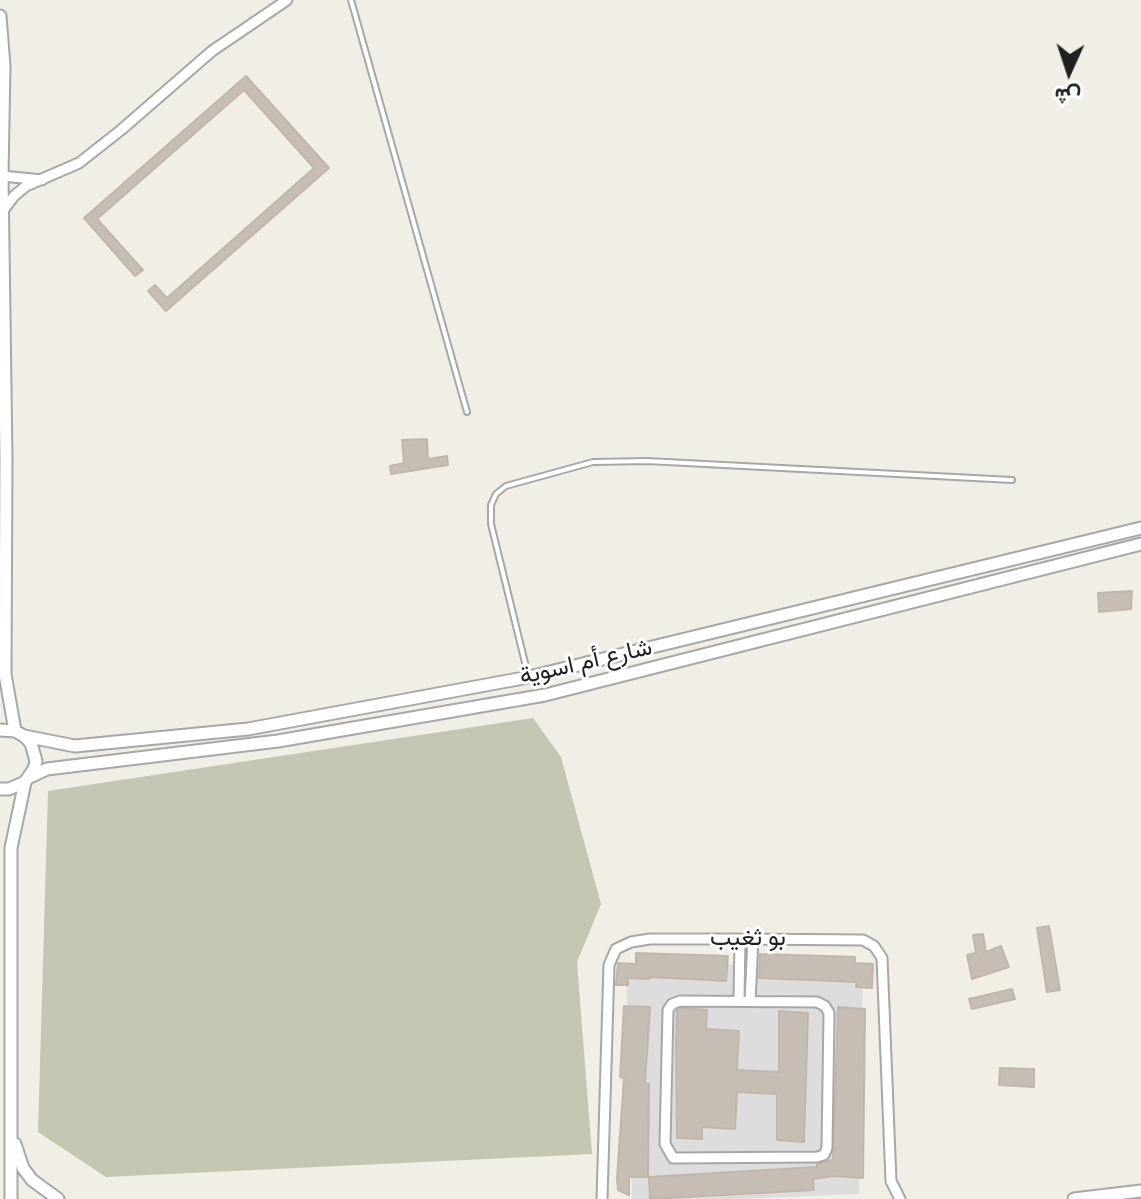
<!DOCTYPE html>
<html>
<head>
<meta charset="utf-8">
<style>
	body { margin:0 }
	#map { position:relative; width:1141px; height:1199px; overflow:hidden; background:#f1eee6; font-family:Roboto,Vazirmatn,sans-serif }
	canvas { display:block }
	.north { position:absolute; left:1029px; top:32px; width:80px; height:80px; -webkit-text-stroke:6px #fff; paint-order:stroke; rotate:183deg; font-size:22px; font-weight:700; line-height:32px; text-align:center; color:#202020 }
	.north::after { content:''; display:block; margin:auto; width:28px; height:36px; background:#202020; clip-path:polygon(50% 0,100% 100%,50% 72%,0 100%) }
</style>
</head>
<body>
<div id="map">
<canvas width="1141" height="1199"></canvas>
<div class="north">ش</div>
</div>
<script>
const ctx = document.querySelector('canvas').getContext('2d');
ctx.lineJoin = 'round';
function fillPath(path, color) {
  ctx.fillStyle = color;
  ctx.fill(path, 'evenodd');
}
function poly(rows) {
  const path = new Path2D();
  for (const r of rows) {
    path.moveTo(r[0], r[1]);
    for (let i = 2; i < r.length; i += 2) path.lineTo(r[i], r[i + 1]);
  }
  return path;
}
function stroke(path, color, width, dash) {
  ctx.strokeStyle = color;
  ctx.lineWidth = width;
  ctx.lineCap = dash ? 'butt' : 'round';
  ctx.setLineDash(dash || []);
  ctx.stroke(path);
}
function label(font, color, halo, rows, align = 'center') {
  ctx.font = font + ' Roboto,Vazirmatn,sans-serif';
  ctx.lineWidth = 6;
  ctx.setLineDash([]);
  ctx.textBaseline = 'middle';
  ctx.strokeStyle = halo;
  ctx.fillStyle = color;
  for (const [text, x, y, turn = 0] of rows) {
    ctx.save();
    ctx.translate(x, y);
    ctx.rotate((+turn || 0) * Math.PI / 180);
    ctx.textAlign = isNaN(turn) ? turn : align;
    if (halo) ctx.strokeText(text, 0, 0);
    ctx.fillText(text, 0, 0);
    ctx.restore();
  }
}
fillPath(poly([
	[863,963,859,1194,736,1199,632,1199,626,966]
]), '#dedddd');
fillPath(poly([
	[533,718,561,757,601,904,577,962,592,1154,106,1177,38,1132,48,791]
]), '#c4c6b1');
const building = poly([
	[246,76,329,168,166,311,148,291,155,285,167,298,314,168,244,90,97,219,143,270,135,276,84,218,246,76],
	[427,439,428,459,447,456,448,465,391,474,390,466,404,463,402,440,427,439],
	[1132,591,1131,609,1099,612,1098,593,1132,591],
	[1049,926,1060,990,1047,992,1037,928,1049,926],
	[983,934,986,952,1001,946,1009,967,972,979,967,955,976,953,973,935,983,934],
	[636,953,728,956,726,981,650,977,650,979,628,978,628,985,616,985,618,963,636,964,636,953],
	[760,954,855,957,855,963,873,964,872,988,856,987,857,982,759,978,760,954],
	[1012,989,1015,999,972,1009,969,999,1012,989],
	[624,1006,650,1007,645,1083,649,1084,648,1177,629,1177,629,1195,618,1190,617,1178,624,1078,620,1077,624,1006],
	[838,1007,865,1009,863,1178,834,1176,813,1179,814,1190,650,1199,649,1177,817,1167,817,1164,833,1160,838,1007],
	[681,1008,707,1010,706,1029,739,1031,737,1070,779,1072,779,1011,808,1013,804,1142,777,1140,777,1094,737,1092,735,1129,702,1127,702,1139,677,1138,676,1043,677,1010,681,1008],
	[1000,1068,1034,1069,1034,1087,999,1085,1000,1068]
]);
fillPath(building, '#c6beb5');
stroke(building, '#c3b6a8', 2);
const service = poly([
	[351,0,467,412],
	[528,675,491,524,491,505,496,494,506,486,593,462,647,461,1012,480]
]);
const minor = poly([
	[2,176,42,180],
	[2,212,14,196,26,186,79,163,121,130,212,51,287,0],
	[680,1001,817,1002,825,1006,829,1013,827,1148,824,1155,817,1157,673,1158,665,1144,668,1010,672,1004,680,1001],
	[739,1001,740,939],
	[750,1001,753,939],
	[602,1199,609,965,616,949,631,942,650,939,740,939,863,940,874,946,882,958,891,1181,900,1199]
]);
const tertiary = poly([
	[0,16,4,66,2,176,6,458,5,674,15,731],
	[0,730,15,731,24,736,31,743,36,761,34,769,25,782,9,789,0,789],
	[24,736,75,746,248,729,529,677,1141,528],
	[30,777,47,769,278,741,545,695,1141,544],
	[15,1144,23,1168,32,1180,58,1199],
	[11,1199,11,848,25,782],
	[1074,1199,1141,1191]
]);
stroke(service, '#a7a7a7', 8);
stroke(minor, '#a7a7a7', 13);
stroke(tertiary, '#a7a7a7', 15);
stroke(service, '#fff', 4);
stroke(minor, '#fff', 9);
stroke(tertiary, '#fff', 11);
label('24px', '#202020', '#fff', [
	["شارع أم اسوية",586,663,-13],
	["بو ثغيب",748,939]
]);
</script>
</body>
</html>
